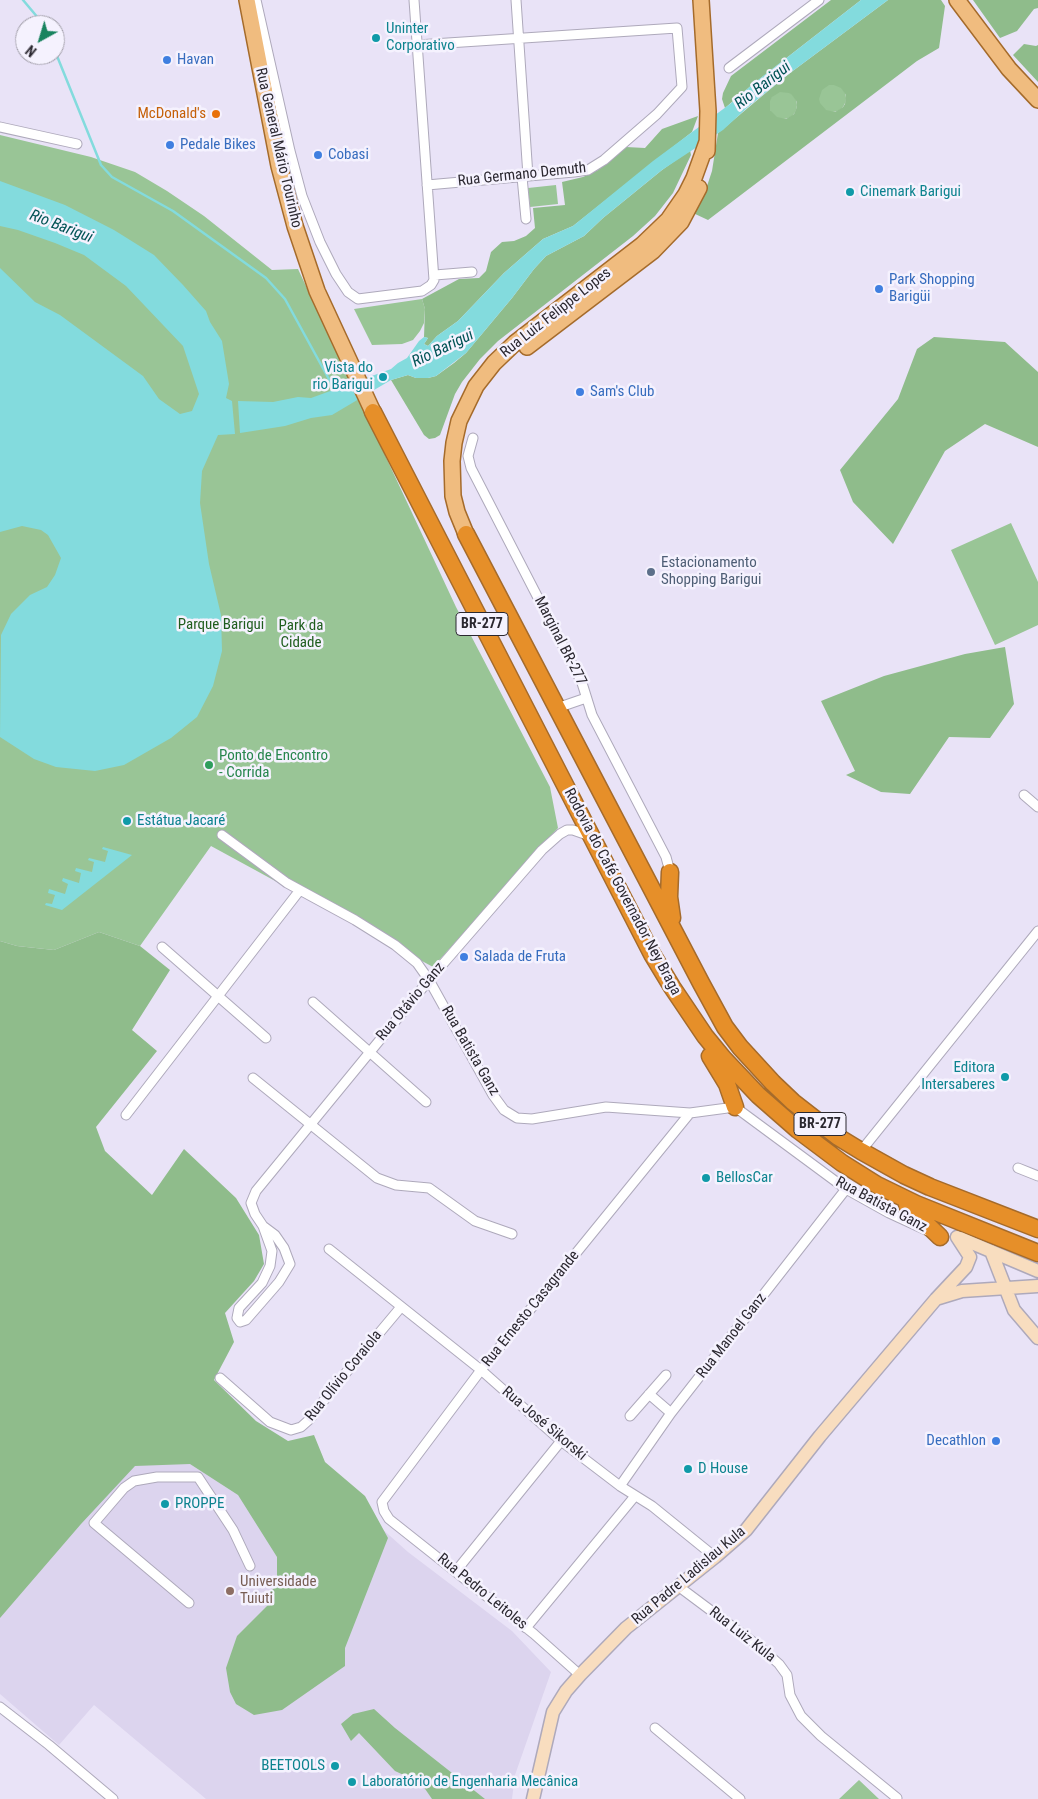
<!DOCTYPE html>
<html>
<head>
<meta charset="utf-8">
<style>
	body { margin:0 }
	#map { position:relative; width:1038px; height:1799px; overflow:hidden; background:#e9e3f7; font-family:"Roboto Condensed",sans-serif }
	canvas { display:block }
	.north { position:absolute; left:15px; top:15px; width:50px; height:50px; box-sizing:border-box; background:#f5f2fe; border:1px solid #a4a1ac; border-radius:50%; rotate:219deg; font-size:14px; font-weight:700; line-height:20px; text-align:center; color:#2b2830 }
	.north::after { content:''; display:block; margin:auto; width:18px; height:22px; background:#18835f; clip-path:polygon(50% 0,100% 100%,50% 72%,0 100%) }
</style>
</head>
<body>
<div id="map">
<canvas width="1038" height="1799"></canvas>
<div class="north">N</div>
</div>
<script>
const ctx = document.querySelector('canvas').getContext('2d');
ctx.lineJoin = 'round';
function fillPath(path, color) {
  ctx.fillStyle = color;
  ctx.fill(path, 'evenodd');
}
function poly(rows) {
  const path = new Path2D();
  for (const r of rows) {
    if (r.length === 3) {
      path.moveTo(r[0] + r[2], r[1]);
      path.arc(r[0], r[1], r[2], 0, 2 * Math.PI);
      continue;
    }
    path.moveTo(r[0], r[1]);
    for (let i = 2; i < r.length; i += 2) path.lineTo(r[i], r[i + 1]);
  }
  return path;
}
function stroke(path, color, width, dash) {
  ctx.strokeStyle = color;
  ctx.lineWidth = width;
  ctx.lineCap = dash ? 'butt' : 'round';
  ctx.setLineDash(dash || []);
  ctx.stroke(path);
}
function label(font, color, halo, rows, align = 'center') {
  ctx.font = font + ' "Roboto Condensed",sans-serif';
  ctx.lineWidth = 5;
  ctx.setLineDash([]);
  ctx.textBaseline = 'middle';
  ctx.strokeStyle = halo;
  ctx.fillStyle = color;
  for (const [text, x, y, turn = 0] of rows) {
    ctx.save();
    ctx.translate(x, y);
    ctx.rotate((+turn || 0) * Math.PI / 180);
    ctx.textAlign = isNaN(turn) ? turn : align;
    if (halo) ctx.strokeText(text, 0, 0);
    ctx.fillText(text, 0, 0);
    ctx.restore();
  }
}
fillPath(poly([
	[163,1422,334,1486,408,1552,512,1631,551,1672,515,1775,512,1799,206,1799,94,1705,59,1745,0,1694,0,1514]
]), '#dcd4ee');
fillPath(poly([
	[832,98,14],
	[783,105,14],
	[0,135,91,157,135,172,167,191,204,216,272,270,298,269,456,607,550,787,558,828,433,967,211,846,140,946,99,932,54,950,17,946,0,941],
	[556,185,558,204,530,207,528,188],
	[422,299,425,309,424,323,420,331,413,340,402,344,372,345,354,309],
	[1011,523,1038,582,1038,625,995,645,951,550],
	[859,1780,879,1799,839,1799]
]), '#99c596');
fillPath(poly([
	[831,0,861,0,753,84,725,108,722,99,723,93,731,76],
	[888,0,941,0,945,6,939,48,917,61,708,220,693,213,704,195,712,171,718,133,786,76],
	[829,85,834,85,841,88,846,95,845,104,843,107,835,112,826,110,820,103,819,99,822,90],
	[780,92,789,93,792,95,797,102,797,107,794,114,786,119,777,117,770,110,770,101,772,97],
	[973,0,1038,0,1038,8,1034,9,1017,31,1000,38],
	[1024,44,1036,46,1038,45,1038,82,1013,55],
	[698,116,692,132,573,226,543,239,504,273,458,321,437,336,428,346,424,344,428,338,424,337,425,309,422,299,459,279,479,278,486,271,491,252,502,242,514,241,526,236,535,228,533,208,565,205,562,182,583,177,598,170,626,147,645,148,662,129],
	[690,150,691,155,673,193,655,216,633,236,498,341,480,359,462,382,455,394,440,435,435,438,429,439,424,435,391,380,408,375,416,378,428,378,436,376,454,363,466,353,512,298,534,269,546,256,584,236,603,218,662,170],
	[934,337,1005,342,1038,372,1038,447,985,424,945,451,893,544,853,502,840,470,898,399,917,349],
	[1005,647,1014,704,990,738,949,737,910,794,881,792,846,775,855,771,821,701,884,676,965,654],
	[99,932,140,946,170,970,132,1030,157,1051,96,1127,105,1151,152,1195,184,1149,236,1198,259,1235,264,1264,254,1281,225,1313,234,1342,214,1380,256,1421,288,1441,314,1435,325,1462,365,1496,388,1538,345,1648,345,1666,282,1710,254,1715,236,1704,230,1692,226,1668,237,1636,270,1603,268,1594,277,1585,277,1557,238,1495,190,1464,135,1466,81,1524,0,1618,0,941,17,946,54,950],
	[374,1709,395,1728,485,1799,432,1799,421,1783,395,1771,359,1733,351,1741,341,1724,353,1714]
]), '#8fbc8b');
fillPath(poly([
	[861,0,888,0,786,76,748,107,723,130,662,170,603,218,584,236,546,256,534,269,512,298,466,353,436,376,428,378,416,378,408,375,391,380,332,415,311,418,285,426,240,433,238,401,273,402,298,397,311,398,391,369,398,363,407,358,419,341,424,337,428,338,424,344,428,346,437,336,458,321,504,273,543,239,573,226,653,161,730,104,753,84],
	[0,181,65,205,114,230,154,255,183,285,206,311,210,322,222,341,229,384,226,398,232,401,235,434,218,435,202,471,200,503,209,564,221,615,222,651,213,686,197,717,171,738,124,765,95,771,56,767,34,759,0,737,1,635,11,614,30,595,47,587,55,575,61,558,48,535,41,530,22,526,0,532,0,268,35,302,60,315,143,376,159,399,180,414,192,411,199,394,183,346,126,286,84,255,55,243,18,230,0,226],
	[103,847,132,855,62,910,45,905,46,903,52,904,55,895,48,893,49,889,65,894,68,884,62,881,63,878,79,883,81,873,75,871,76,868,92,872,94,862,88,860,89,858,105,862,108,851,102,849]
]), '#83dbdd');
stroke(poly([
	[23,0,44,25],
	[55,51,101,165,112,177,173,211,266,278,285,299,336,392]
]), '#83dbdd', 2.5);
const street = poly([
	[256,0,290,151,302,196,320,242,336,274,348,292,358,299,422,291,431,285,434,280,414,0],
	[516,0,528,176],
	[417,45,677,28,682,87,657,114,604,160,588,170,574,172,427,185],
	[729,68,819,0],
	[0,127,77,144],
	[522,177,526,219],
	[435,275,472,272],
	[473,438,468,456,471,468,582,683,592,715,666,857,670,872],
	[557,708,586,698],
	[1024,795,1038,807],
	[222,835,287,883,355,920,395,945,417,963,429,980,493,1095,504,1110,517,1118,532,1119,606,1107,690,1113,735,1107,846,1189,889,1213,928,1231],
	[162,947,266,1038],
	[313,1002,426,1102],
	[253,1078,377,1178,396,1185,429,1188,475,1221,512,1234],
	[126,1115,300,890],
	[861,1151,1038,931],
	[1018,1168,1038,1176],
	[263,1226,275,1235,284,1248,290,1264,279,1282,246,1320,240,1322,237,1318,239,1308,262,1283,270,1266,272,1251,263,1226,255,1214,251,1203,256,1191,429,980,542,850,560,834,567,830,573,830,590,836],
	[329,1249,481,1370,561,1441,620,1486,652,1506,715,1557],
	[220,1378,270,1422,291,1430,301,1427,310,1419,334,1387,401,1307],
	[649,1394,671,1413],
	[630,1416,666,1375],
	[620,1486,671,1413,846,1189],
	[456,1571,561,1441],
	[678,1586,761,1648,779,1664,787,1675,790,1695,801,1716,821,1736,897,1798],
	[189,1603,94,1523,124,1488,134,1481,157,1477,198,1477,233,1530,250,1566],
	[526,1628,635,1496],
	[580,1675,534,1634,389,1519,384,1511,382,1502,481,1370,690,1113],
	[0,1707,49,1745,113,1799],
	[655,1728,740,1799]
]);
const secondary = poly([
	[960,1238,1038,1271],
	[991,1251,1014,1310,1038,1338],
	[939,1298,962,1291,1038,1286],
	[533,1799,553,1712,566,1691,580,1675,626,1628,715,1557,746,1530,820,1436,936,1299,966,1267,970,1257,957,1237]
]);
const primary = poly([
	[247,0,279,166,295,226,317,291,373,412],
	[701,0,708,111,707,151],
	[957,0,1009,69,1038,100],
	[527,347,653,251,681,222,699,188],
	[466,534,457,512,453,496,452,461,454,443,459,421,476,386,494,363,515,343,642,245,668,220,686,194,694,178,707,142]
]);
const highway = poly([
	[373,412,652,954,672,987,705,1036,723,1058,758,1095,798,1130,842,1163,877,1185,916,1204,1038,1253],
	[466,534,701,983,725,1027,740,1047,773,1083,793,1102,838,1137,861,1151,904,1175,930,1187,1038,1229],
	[670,872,669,897,672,918],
	[710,1056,727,1084,735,1107],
	[907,1205,940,1237]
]);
stroke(street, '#aea9bb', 11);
stroke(secondary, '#aea9bb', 15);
stroke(primary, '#a56b2b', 18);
stroke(highway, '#a56b2b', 19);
stroke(street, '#fff', 9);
stroke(secondary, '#f8ddbf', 12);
stroke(primary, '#f0bc7f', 15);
stroke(highway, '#e68f29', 16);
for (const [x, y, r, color] of [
	[376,38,5,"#0f9aa8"],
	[167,60,5,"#3f7fe0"],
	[216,114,5,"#e8710a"],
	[170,145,5,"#3f7fe0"],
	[318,155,5,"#3f7fe0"],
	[850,192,5,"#0f9aa8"],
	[879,289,5,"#3f7fe0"],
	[383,377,5,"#0f9aa8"],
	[580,392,5,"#3f7fe0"],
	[651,572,5,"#5c6f8a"],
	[209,765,5,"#2e9e5b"],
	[127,821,5,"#0f9aa8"],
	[464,957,5,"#3f7fe0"],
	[1005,1077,5,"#0f9aa8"],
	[706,1178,5,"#0f9aa8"],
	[996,1441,5,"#3f7fe0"],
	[688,1469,5,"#0f9aa8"],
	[165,1504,5,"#0f9aa8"],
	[230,1591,5,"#8d6e63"],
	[335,1766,5,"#0f9aa8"],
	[352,1782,5,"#0f9aa8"]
]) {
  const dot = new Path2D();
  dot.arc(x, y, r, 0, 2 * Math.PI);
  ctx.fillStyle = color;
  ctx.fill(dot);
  stroke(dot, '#f5f2fe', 2);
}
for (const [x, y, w] of [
	[482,624,52],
	[820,1124,52]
]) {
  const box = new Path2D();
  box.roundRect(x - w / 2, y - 11.5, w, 23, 4);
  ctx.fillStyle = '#f5f2fe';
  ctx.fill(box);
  stroke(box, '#2b2830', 1);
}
label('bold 14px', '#2b2830', null, [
	["BR-277",482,624],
	["BR-277",820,1124]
]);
label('15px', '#0d838f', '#f5f2fe', [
	["Uninter",386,29],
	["Corporativo",386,46],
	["Cinemark Barigui",860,192],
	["Vista do",373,368,"right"],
	["rio Barigui",373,385,"right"],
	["Estátua Jacaré",137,821],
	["Editora",995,1068,"right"],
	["Intersaberes",995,1085,"right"],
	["BellosCar",716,1178],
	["D House",698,1469],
	["PROPPE",175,1504],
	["BEETOOLS",325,1766,"right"],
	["Laboratório de Engenharia Mecânica",362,1782]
], 'left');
label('15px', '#366cbe', '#f5f2fe', [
	["Havan",177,60],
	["Pedale Bikes",180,145],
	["Cobasi",328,155],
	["Park Shopping",889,280],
	["Barigüi",889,297],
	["Sam's Club",590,392],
	["Salada de Fruta",474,957],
	["Decathlon",986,1441,"right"]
], 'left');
label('15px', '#c56008', '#f5f2fe', [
	["McDonald's",206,114]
], 'right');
label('15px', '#2b2830', '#f5f2fe', [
	["Rua General Mário Tourinho",278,148,77],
	["Rua Germano Demuth",522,175,-6],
	["Rua Luiz Felippe Lopes",556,313,-38],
	["Marginal BR-277",560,641,63],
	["Rodovia do Café Governador Ney Braga",622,892,62],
	["Rua Otávio Ganz",411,1002,-50],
	["Rua Batista Ganz",470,1051,60],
	["Rua Batista Ganz",881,1205,28],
	["Rua Ernesto Casagrande",531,1309,-51],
	["Rua Manoel Ganz",732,1336,-52],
	["Rua Olívio Coraiola",344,1376,-51],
	["Rua José Sikorski",544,1424,40],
	["Rua Padre Ladislau Kula",689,1576,-40],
	["Rua Pedro Leitoles",482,1592,39],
	["Rua Luiz Kula",742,1635,38]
]);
label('15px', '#4e5e75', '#f5f2fe', [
	["Estacionamento",661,563],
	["Shopping Barigui",661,580]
], 'left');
label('15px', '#1f5d1e', '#f5f2fe', [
	["Parque Barigui",221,625],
	["Park da",301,626],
	["Cidade",301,643]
]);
label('15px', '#27864d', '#f5f2fe', [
	["Ponto de Encontro",219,756],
	["- Corrida",219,773]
], 'left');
label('15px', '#785e54', '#f5f2fe', [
	["Universidade",240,1582],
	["Tuiuti",240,1599]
], 'left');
label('italic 16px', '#005355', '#f5f2fe', [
	["Rio Barigui",763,86,-38],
	["Rio Barigui",61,227,21],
	["Rio Barigui",443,349,-26]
]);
</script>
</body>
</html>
